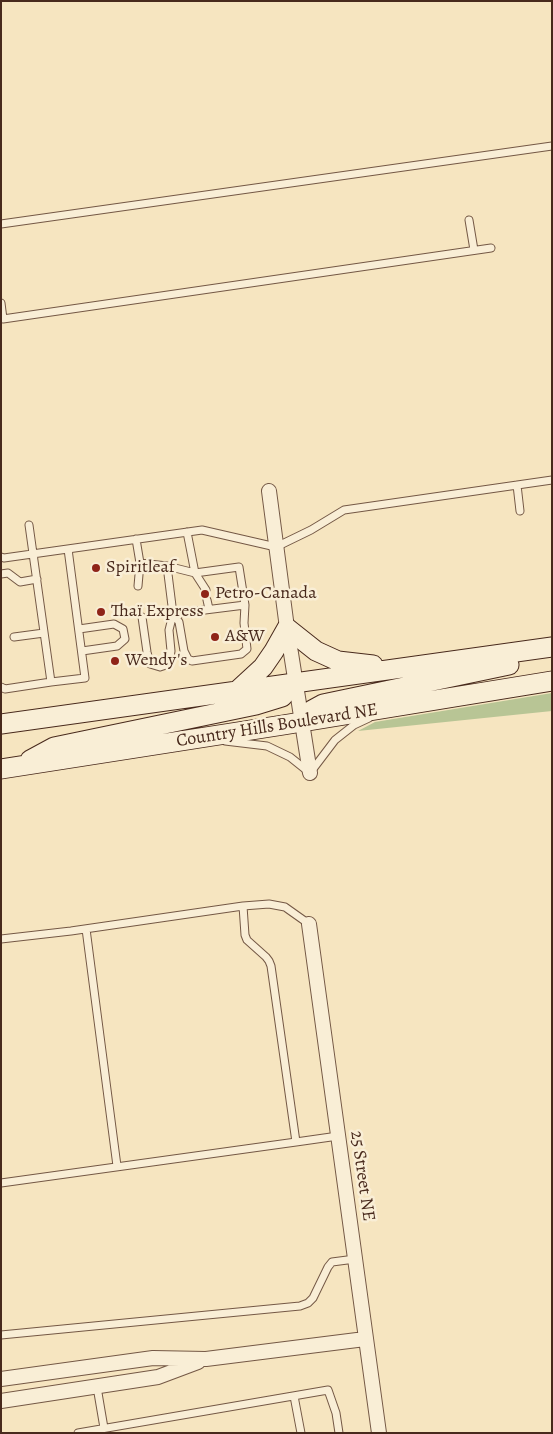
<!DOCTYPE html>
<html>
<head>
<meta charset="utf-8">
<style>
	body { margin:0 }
	#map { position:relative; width:553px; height:1434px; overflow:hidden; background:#f6e5c0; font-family:Alegreya,serif }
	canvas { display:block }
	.frame { position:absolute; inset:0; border:2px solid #48291c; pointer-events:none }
</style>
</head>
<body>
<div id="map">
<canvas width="553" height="1434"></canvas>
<div class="frame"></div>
</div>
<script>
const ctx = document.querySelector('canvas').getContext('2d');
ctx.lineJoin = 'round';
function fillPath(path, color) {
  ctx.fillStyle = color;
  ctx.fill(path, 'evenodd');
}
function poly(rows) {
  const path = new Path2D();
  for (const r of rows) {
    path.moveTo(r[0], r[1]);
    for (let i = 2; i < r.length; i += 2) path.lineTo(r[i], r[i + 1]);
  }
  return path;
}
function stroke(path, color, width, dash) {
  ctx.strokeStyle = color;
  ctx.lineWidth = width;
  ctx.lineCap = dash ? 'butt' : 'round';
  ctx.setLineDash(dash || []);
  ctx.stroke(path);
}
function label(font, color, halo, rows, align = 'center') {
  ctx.font = font + ' Alegreya,serif';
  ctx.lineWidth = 5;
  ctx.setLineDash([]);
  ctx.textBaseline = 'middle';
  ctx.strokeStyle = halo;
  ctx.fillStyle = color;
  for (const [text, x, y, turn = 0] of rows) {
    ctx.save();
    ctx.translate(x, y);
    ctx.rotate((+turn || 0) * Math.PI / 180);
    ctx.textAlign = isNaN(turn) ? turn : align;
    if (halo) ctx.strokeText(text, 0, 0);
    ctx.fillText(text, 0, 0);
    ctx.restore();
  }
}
fillPath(poly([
	[552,693,552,711,358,731,375,722]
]), '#b8c595');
const lane = poly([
	[469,220,474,250],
	[1,224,552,146],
	[1,303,3,319,491,248],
	[517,485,520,511],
	[29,525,51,682,85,678,68,549],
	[187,532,195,573,206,590],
	[136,539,140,563,167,566,173,614,245,605,239,567,195,573,167,566],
	[1,557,4,558,202,530,276,547,311,530,344,510,552,480],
	[1,574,8,573,20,582,37,579],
	[138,586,140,563],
	[207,600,209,609],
	[173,614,179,622,184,651,188,659,192,661,241,654,247,649,244,623,245,605],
	[142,617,147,652,150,664,160,667,169,664,171,651,169,630,173,614],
	[79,629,114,624,123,629,125,639,117,646,82,651],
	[14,637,44,633],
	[1,687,5,689,51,682],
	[225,741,267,746,290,757,310,773,335,740,354,725,369,718],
	[243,906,245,935,247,940,266,957,269,961,271,966,296,1142,338,1136],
	[86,929,117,1166],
	[1,939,71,931,243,906,269,904,285,907,309,924],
	[1,1183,296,1142],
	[1,1335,300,1306,308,1303,313,1298,328,1267,332,1262,355,1259],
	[97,1387,104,1428],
	[294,1396,301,1433],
	[78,1433,328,1390,336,1413,339,1433]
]);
const street = poly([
	[269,491,287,628,310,773],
	[309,924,379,1433],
	[1,1379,153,1358,206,1359,365,1339],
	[1,1401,158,1377,198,1362]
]);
const secondary = poly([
	[238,690,263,667,274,651,287,628,316,651,338,661,373,665],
	[302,722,312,710,323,704,509,665],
	[1,724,552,647],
	[30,760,54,747,256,705,282,697,296,682],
	[1,769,283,725,552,681]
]);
stroke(lane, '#745845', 9);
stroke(street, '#745845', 16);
stroke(secondary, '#48291c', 21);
stroke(lane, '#f9eed6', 7);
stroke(street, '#f9eed6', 14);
stroke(secondary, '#f9eed6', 19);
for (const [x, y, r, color] of [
	[96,568,5,"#8f2418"],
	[205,594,5,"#8f2418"],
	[101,612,5,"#8f2418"],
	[215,637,5,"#8f2418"],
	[115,661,5,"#8f2418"]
]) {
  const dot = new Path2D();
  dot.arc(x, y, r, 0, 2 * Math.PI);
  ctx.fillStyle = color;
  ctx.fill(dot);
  stroke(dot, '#f9eed6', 2);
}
label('18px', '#48291c', '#f9eed6', [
	["Spiritleaf",106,568],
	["Petro-Canada",215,594],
	["Thaï Express",111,612],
	["A&W",225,637],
	["Wendy's",125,661]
], 'left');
label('18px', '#48291c', '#f9eed6', [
	["Country Hills Boulevard NE",277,726,-9],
	["25 Street NE",362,1176,82]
]);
</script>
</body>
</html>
